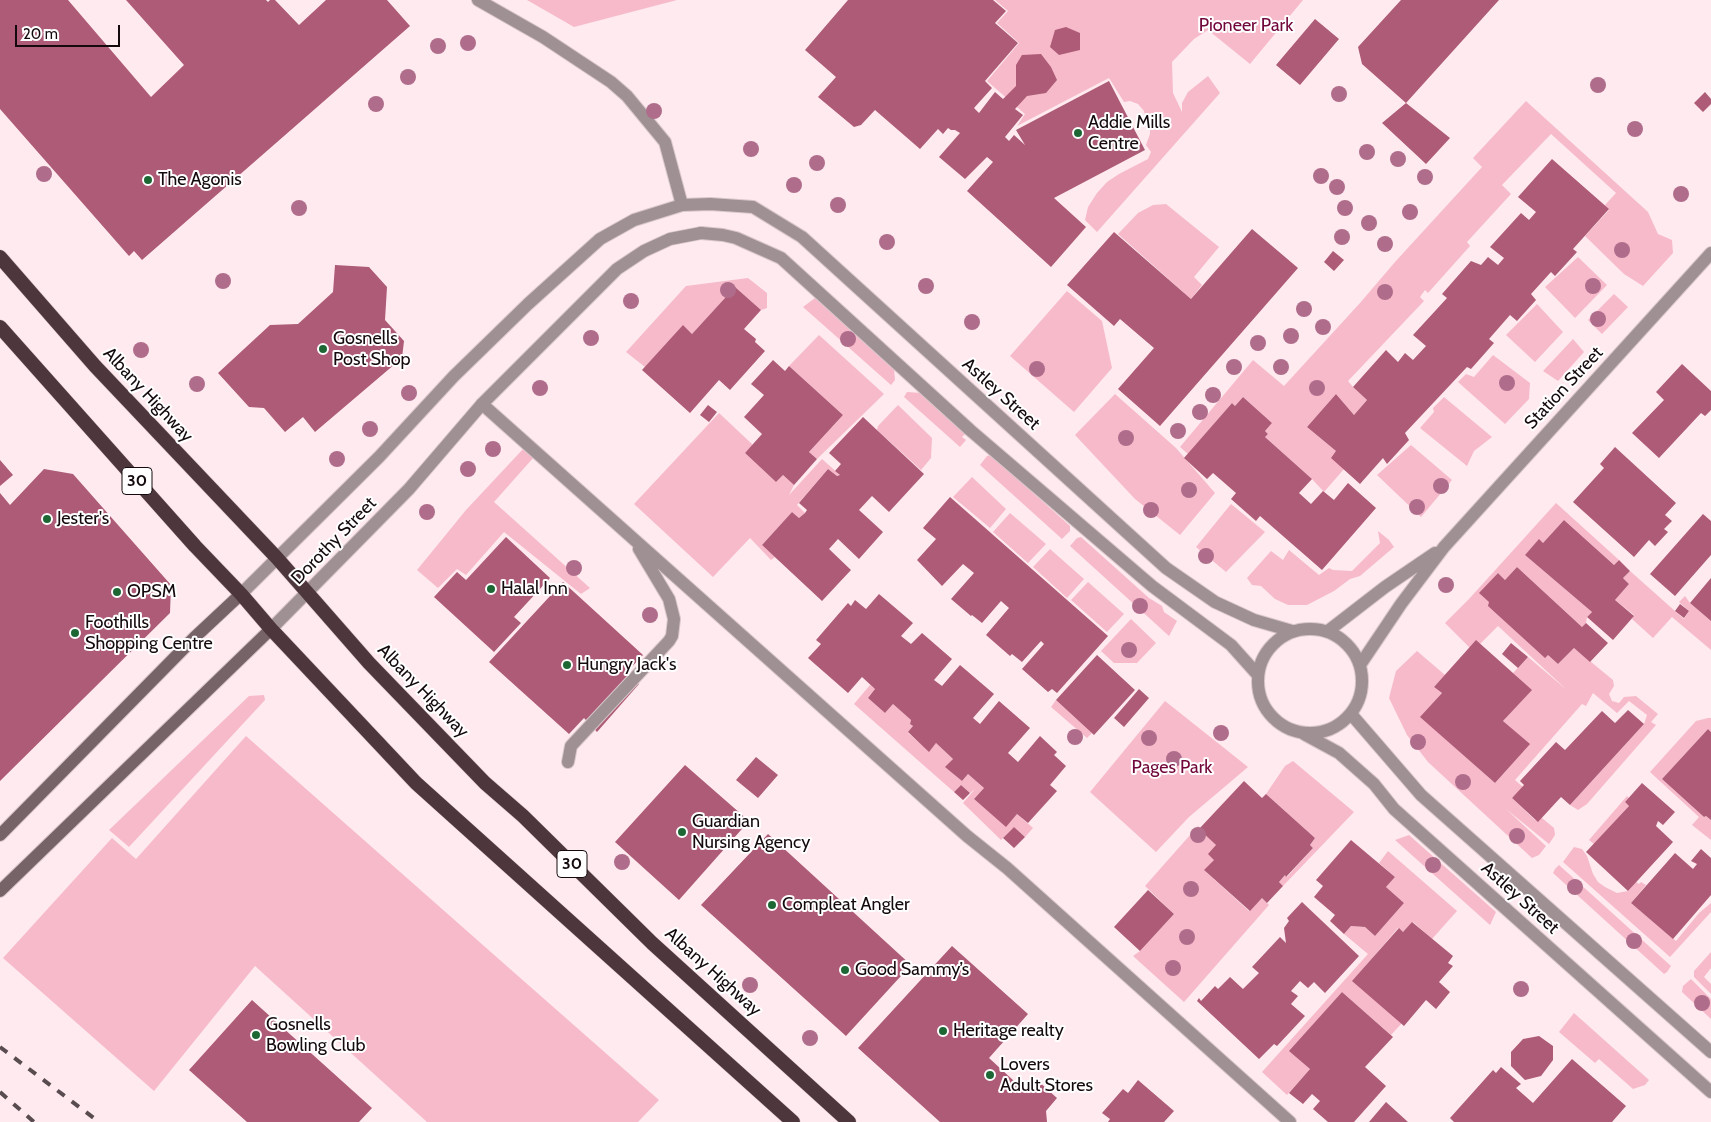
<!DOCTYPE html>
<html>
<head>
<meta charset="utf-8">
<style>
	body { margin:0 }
	#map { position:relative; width:1711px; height:1122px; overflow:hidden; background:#feeaef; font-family:Cabin,sans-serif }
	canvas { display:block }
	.scale { position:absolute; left:15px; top:25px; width:105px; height:22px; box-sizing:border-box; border:2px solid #140a0d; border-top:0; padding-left:6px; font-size:15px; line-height:18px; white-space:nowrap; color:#140a0d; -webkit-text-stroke:4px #fff; paint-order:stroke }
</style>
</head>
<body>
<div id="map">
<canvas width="1711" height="1122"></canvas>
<div class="scale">20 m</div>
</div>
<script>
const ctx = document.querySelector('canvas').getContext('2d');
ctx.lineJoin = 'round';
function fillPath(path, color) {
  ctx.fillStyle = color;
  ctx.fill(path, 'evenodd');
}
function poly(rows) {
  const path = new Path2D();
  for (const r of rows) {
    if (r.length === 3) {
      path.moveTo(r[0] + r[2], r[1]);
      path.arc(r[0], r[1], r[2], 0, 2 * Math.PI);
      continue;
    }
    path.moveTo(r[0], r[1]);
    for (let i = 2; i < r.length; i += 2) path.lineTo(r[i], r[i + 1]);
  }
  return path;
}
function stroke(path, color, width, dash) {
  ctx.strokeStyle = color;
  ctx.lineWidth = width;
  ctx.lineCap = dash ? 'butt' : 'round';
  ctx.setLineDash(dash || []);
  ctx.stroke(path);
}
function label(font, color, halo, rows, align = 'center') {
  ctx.font = font + ' Cabin,sans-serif';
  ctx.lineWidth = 4;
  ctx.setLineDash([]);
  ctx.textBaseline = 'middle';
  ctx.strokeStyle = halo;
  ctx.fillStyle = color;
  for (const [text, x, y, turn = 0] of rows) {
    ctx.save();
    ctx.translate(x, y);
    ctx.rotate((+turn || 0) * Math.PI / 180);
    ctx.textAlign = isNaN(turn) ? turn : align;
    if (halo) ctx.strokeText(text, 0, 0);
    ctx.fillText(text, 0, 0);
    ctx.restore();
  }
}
fillPath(poly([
	[527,0,677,0,574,27],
	[995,0,1303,0,1250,64,1208,30,1194,39,1172,62,1173,93,1182,112,1182,103,1188,92,1208,76,1220,93,1097,232,1085,220,1088,207,1097,193,1107,182,1119,174,1148,159,1151,152,1146,145,1150,134,1150,124,1146,118,1144,111,1138,104,1130,101,1124,102,1109,78,1017,126,1025,114,987,81,1019,43,997,23,1008,11],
	[1526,101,1648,212,1658,234,1672,240,1673,253,1643,286,1624,274,1585,236,1609,210,1605,205,1616,193,1551,134,1502,185,1511,194,1467,242,1470,246,1428,293,1425,290,1420,297,1424,301,1348,381,1353,387,1367,400,1354,415,1336,394,1307,427,1336,451,1344,469,1324,492,1312,479,1265,437,1268,434,1265,431,1272,423,1243,397,1235,406,1232,403,1188,454,1180,447,1253,360,1284,386,1360,303,1395,262,1482,167,1473,158],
	[1166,204,1219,247,1194,277,1202,285,1191,299,1118,234,1138,213,1153,205],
	[1578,257,1607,285,1575,318,1545,287],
	[748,278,767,293,767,308,761,310,735,287,692,334,683,326,645,367,626,352,686,286],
	[1067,291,1102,321,1112,368,1074,412,1010,356],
	[1614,294,1628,307,1602,334,1588,320],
	[815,298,894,369,895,380,891,385,803,307],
	[1537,304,1563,332,1535,362,1506,335],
	[819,335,884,394,817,459,809,452,843,415,789,366],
	[1573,339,1584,352,1558,381,1543,371],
	[1493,355,1530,383,1529,399,1505,424,1458,382,1466,374,1474,377],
	[907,392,922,393,966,433,962,437,966,440,960,447,904,397],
	[1115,394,1176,448,1215,493,1180,535,1135,499,1075,435],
	[1444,397,1492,437,1474,451,1467,466,1420,428,1434,412,1433,408],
	[898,405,932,438,931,458,921,470,877,430,878,426],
	[719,413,753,445,745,453,776,482,783,475,794,485,789,495,822,459,840,475,837,476,828,469,797,505,805,513,799,518,792,512,762,545,775,557,771,560,750,538,713,577,634,504],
	[1411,445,1452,480,1421,517,1377,475],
	[524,448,534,457,494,502,590,588,581,594,504,532,466,575,457,569,438,588,417,570,466,510],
	[991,455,1070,526,1070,531,1062,539,980,465,987,456],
	[972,477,1006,509,990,528,953,497],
	[1556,503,1619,560,1614,565,1564,520,1543,543,1539,540,1525,555,1592,612,1587,617,1586,623,1582,627,1517,567,1505,580,1498,573,1480,593,1558,664,1574,648,1613,680,1614,686,1609,694,1612,701,1619,703,1624,697,1636,696,1658,714,1651,722,1656,725,1587,804,1578,810,1570,805,1644,724,1647,715,1629,701,1617,713,1593,693,1586,706,1582,704,1515,780,1523,787,1512,798,1535,820,1542,818,1554,828,1555,835,1549,844,1506,809,1546,846,1539,855,1532,858,1428,762,1407,735,1389,698,1396,671,1417,651,1445,675,1434,687,1442,693,1421,717,1495,783,1529,744,1503,721,1531,690,1513,673,1528,657,1567,690,1498,626,1480,644,1470,648,1445,623,1469,599],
	[1231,504,1265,532,1226,572,1196,547],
	[1010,513,1046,544,1028,563,993,532],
	[1378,531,1389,540,1394,547,1360,576,1350,579,1334,591,1307,605,1288,605,1275,599,1261,586,1252,585,1247,578,1271,551,1283,560,1289,550,1319,575,1329,568,1333,570,1352,571,1380,543],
	[1081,537,1149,598,1162,606,1164,612,1177,621,1169,636,1070,546,1077,538],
	[1050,549,1084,579,1067,598,1033,567],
	[1630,571,1684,619,1689,611,1679,602,1685,596,1690,603,1711,621,1711,650,1672,617,1653,638,1632,619,1634,615,1615,600,1629,584,1623,578],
	[1088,582,1124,614,1107,632,1071,600],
	[1131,619,1156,643,1137,663,1114,663,1101,651],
	[870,685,875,689,868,698,885,713,893,704,911,720,910,724,913,726,908,733,929,751,936,743,953,759,946,767,962,781,968,774,984,788,974,799,1006,826,1017,814,1033,828,1025,837,1014,827,1001,840,963,803,975,789,970,793,961,785,954,792,854,704],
	[264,695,265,700,129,847,109,830,249,696],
	[1056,700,1092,733,1087,738,1051,707],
	[1165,701,1248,767,1189,817,1156,852,1090,792],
	[1708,718,1711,718,1711,732,1708,729,1662,779,1704,817,1706,816,1711,820,1711,840,1692,825,1699,817,1650,772,1696,721],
	[246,736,501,961,659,1100,638,1122,427,1122,255,966,154,1091,3,958,112,838,136,859],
	[1293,761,1354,812,1283,886,1279,882,1285,875,1287,877,1313,848,1310,845,1315,838,1266,794,1285,766],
	[1627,796,1629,798,1625,802,1629,806,1594,844,1589,840],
	[1198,826,1216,845,1214,860,1205,871,1249,911,1262,898,1269,905,1184,1002,1133,956,1140,951,1174,914,1145,886],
	[1409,835,1496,912,1490,925,1395,840],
	[1574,847,1582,849,1587,856,1593,874,1598,882,1605,887,1617,893,1628,891,1636,882,1639,884,1641,882,1646,885,1631,903,1676,941,1699,913,1711,903,1711,912,1670,957,1563,862],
	[1388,851,1457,911,1432,939,1413,922,1403,932,1398,928,1353,981,1402,1023,1391,1035,1342,992,1290,1051,1310,1069,1287,1095,1262,1072,1368,954,1344,934,1351,926,1365,927,1375,936,1404,903,1386,887,1395,877,1379,863],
	[1559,865,1671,966,1667,972,1664,974,1553,873,1555,869],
	[1711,952,1711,968,1704,977,1711,984,1711,994,1694,977,1694,971],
	[1691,979,1711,999,1711,1019,1682,992,1683,986],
	[1574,1013,1649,1080,1645,1085,1633,1089,1599,1059,1595,1063,1559,1032]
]), '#f7bacb');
fillPath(poly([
	[0,0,68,0,151,97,184,65,126,0,266,0,268,2,270,0,275,0,299,25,326,0,387,0,410,26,142,260,134,251,129,256,0,109],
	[848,0,993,0,1006,11,995,23,1018,43,985,81,992,88,974,108,979,113,995,92,1003,99,1016,86,1016,65,1022,55,1041,54,1051,67,1057,80,1046,93,1027,96,1015,109,1023,115,1005,137,1009,141,1014,135,1025,145,1016,130,1109,81,1145,150,1054,198,1086,227,1051,267,967,191,993,162,987,157,965,179,939,157,960,133,955,130,951,130,948,128,943,134,938,129,920,149,875,110,861,125,854,127,818,97,836,77,805,50],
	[1401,0,1499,0,1406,103,1362,64,1358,47],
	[1315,19,1339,39,1300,85,1276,65],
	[1066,27,1080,33,1080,50,1059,55,1050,47,1055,30],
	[1705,92,1711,99,1711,104,1703,112,1694,103],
	[1406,103,1450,138,1426,164,1382,123],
	[1552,159,1609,209,1573,249,1577,252,1555,276,1551,272,1531,294,1536,300,1517,321,1510,315,1489,339,1494,343,1471,369,1467,367,1405,433,1409,440,1387,464,1383,458,1360,484,1331,458,1336,451,1307,427,1336,394,1354,415,1367,400,1353,387,1386,350,1398,362,1405,353,1413,360,1426,346,1413,335,1447,298,1442,294,1471,261,1481,265,1488,257,1498,265,1504,258,1490,247,1521,213,1529,220,1536,212,1518,197],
	[1252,229,1298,268,1160,426,1118,389,1154,348,1120,319,1114,326,1067,285,1114,232,1191,299],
	[1333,251,1344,260,1334,271,1324,262],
	[335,265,369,267,387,287,385,320,404,341,402,358,315,432,303,417,285,432,264,408,249,407,218,373,270,325,298,324,333,292],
	[735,287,761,310,744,329,756,339,755,342,765,351,730,390,719,380,690,413,642,370,683,325,692,334],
	[773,360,785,371,789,366,843,415,809,452,817,459,794,485,783,475,776,482,745,453,762,434,744,417,764,395,751,384],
	[1682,364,1711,391,1711,410,1705,416,1701,413,1659,458,1632,433,1664,400,1656,392],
	[1243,397,1272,423,1265,431,1268,434,1265,437,1312,479,1299,493,1311,504,1323,491,1334,500,1348,483,1376,508,1322,570,1260,516,1256,521,1231,499,1236,493,1213,473,1207,479,1184,458,1232,403,1235,406],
	[708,405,717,412,709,422,700,415],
	[863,417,924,474,889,512,872,496,859,510,883,532,859,559,838,539,829,549,851,570,822,601,762,545,792,512,799,518,805,513,807,510,799,503,828,469,837,476,840,475,835,471,841,464,829,453],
	[1615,447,1676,503,1665,515,1672,521,1664,529,1668,532,1655,546,1649,540,1634,557,1573,502,1604,468,1600,464],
	[0,460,13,475,0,486],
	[44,469,73,474,171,585,170,613,0,781,0,493,10,505],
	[950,497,1108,636,1057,693,1052,689,1048,692,1022,669,1044,644,1041,641,1022,662,1012,654,1010,656,986,635,1009,608,1001,601,982,623,972,615,971,616,951,599,974,573,963,564,942,586,917,560,936,539,923,528],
	[1703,514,1711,521,1711,555,1675,596,1650,574],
	[1564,520,1614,565,1619,560,1630,571,1623,578,1629,584,1615,600,1634,616,1613,640,1587,617,1592,612,1525,555,1539,539,1543,543],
	[506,537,550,578,514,617,521,623,494,652,434,597,457,572,466,580],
	[1517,567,1582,627,1586,623,1608,643,1590,662,1574,648,1558,664,1548,655,1545,658,1488,606,1489,602,1479,593,1498,573,1505,580],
	[1711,578,1711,621,1690,603],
	[563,582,643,655,627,672,639,684,597,732,584,718,569,734,489,662],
	[879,594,913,623,901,636,911,644,922,633,952,659,934,680,942,686,960,665,994,694,973,718,980,724,999,701,1030,728,1008,753,1018,762,1040,736,1057,752,1054,755,1066,766,1050,785,1057,791,1028,823,1017,814,1006,827,974,799,984,788,968,774,962,781,945,767,953,759,936,743,929,752,908,732,913,726,910,724,911,720,893,704,885,713,868,698,875,689,862,677,848,693,808,658,821,644,816,640,848,603,851,606,855,600,866,609],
	[1680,604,1689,611,1684,618,1675,611],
	[1476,640,1532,690,1503,721,1530,744,1495,783,1420,717,1442,693,1434,687],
	[1511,643,1528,657,1518,668,1502,654],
	[1097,655,1135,690,1094,735,1056,700],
	[1139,689,1149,698,1124,727,1114,718],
	[1628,710,1644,724,1570,805,1561,797,1538,822,1512,798,1524,785,1520,781,1556,742,1565,750,1602,711,1615,723],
	[1708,729,1711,732,1711,820,1706,816,1704,817,1662,779],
	[756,757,778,775,758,798,736,780],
	[685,765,749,821,679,900,615,842],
	[1244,781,1262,798,1266,794,1315,838,1310,845,1313,848,1286,877,1285,875,1279,882,1283,886,1267,903,1262,898,1250,911,1204,870,1214,860,1208,854,1216,845,1199,829],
	[1642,783,1675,812,1663,825,1658,821,1656,826,1673,842,1628,891,1586,852,1629,806,1625,802],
	[961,785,970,793,963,800,954,792],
	[1014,827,1025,837,1014,848,1003,838],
	[768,834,911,965,846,1036,701,905],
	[1351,840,1395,877,1386,887,1404,903,1375,936,1365,927,1351,926,1344,934,1330,921,1335,915,1314,897,1323,886,1316,880],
	[1701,849,1711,858,1711,895,1673,939,1631,903,1675,853,1693,869,1697,864,1691,861],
	[1148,890,1174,914,1140,951,1114,927],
	[1302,902,1359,956,1325,993,1314,982,1308,988,1300,981,1291,991,1298,996,1291,1004,1305,1016,1277,1046,1274,1044,1259,1059,1197,1001,1199,998,1201,1001,1215,986,1218,989,1230,977,1243,989,1259,973,1252,967,1280,937,1286,943,1284,928,1289,921,1287,918],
	[1412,922,1453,956,1448,963,1453,966,1439,982,1450,992,1436,1009,1426,1000,1404,1026,1352,981,1399,928,1403,932],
	[952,946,1028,1014,989,1058,1026,1092,1037,1080,1057,1098,1046,1111,1047,1122,940,1122,858,1048],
	[1342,992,1393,1037,1365,1067,1386,1086,1354,1122,1328,1122,1313,1109,1320,1101,1312,1094,1303,1104,1289,1093,1310,1069,1289,1051],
	[252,1000,372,1108,359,1122,247,1122,189,1070],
	[1539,1036,1553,1046,1553,1060,1541,1076,1525,1080,1511,1066,1511,1052,1523,1039],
	[1572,1059,1626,1106,1612,1122,1454,1122,1450,1118,1493,1070,1496,1073,1501,1067,1521,1084,1516,1088,1533,1103],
	[1138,1080,1174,1111,1164,1122,1108,1122,1110,1119,1102,1113,1123,1089,1128,1093],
	[1386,1102,1408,1122,1369,1122]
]), '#ad5b76');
const service = poly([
	[482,404,967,836,1007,868,1290,1122],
	[568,762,571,746,669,641,672,636,674,619,669,599,639,549]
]);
const minor = poly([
	[478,0,543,37,611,82,627,96,665,142,682,205,710,204,753,207,802,237,1166,568,1215,602,1254,620,1292,631],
	[701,233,723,235,736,238,781,258,970,430,1152,586,1231,645,1257,674],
	[1310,681,52],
	[1328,631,1385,587,1435,553],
	[1360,665,1401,604,1444,547,1711,253],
	[1351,714,1421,795,1711,1052],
	[1304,734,1339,753,1374,784,1394,809,1711,1092]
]);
const tertiary = poly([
	[241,594,379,457,454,376,528,304,600,239,634,220,682,205],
	[271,629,409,489,482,404,617,269,644,251,670,239,701,233]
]);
const secondary = poly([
	[0,835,195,637,241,594],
	[0,891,271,629]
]);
const trunk = poly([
	[0,257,95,366,277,558,369,663,485,783,523,816,652,943,849,1122],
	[0,327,195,546,241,594,271,629,416,783,793,1122]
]);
stroke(service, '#d9c6cb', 14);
stroke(minor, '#d9c6cb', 14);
stroke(tertiary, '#d9c6cb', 14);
stroke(secondary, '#d9c6cb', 14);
stroke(trunk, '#d9c6cb', 15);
stroke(service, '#9e9093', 12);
stroke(minor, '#9e9093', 12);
stroke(tertiary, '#9e9093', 12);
stroke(secondary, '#766368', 12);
stroke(trunk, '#4e363d', 14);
stroke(poly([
	[0,1047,99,1122],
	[0,1092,34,1122]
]), '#594c50', 4, [9, 9]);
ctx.fillStyle = '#b06d8b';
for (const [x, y] of [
	[468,43],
	[438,46],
	[408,77],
	[1598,85],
	[1339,94],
	[376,104],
	[654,111],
	[1635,129],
	[751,149],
	[1367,152],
	[1398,159],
	[817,163],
	[44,174],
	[1321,176],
	[1425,177],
	[794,185],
	[1337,187],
	[1681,194],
	[838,205],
	[299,208],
	[1345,208],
	[1410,212],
	[1369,223],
	[1342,237],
	[887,242],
	[1385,244],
	[1622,250],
	[223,281],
	[926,286],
	[1593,286],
	[728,290],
	[1385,292],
	[631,301],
	[1304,309],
	[1598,319],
	[972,322],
	[1323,327],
	[1291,336],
	[591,338],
	[848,339],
	[1258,343],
	[141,350],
	[1234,367],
	[1281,367],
	[1037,369],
	[1507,383],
	[197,384],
	[540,388],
	[1317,388],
	[409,393],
	[1213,395],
	[1200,412],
	[370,429],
	[1178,431],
	[1126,438],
	[493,449],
	[337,459],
	[468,469],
	[1441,486],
	[1189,490],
	[1417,507],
	[1151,510],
	[427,512],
	[1206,556],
	[574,568],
	[1446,585],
	[1140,606],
	[650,615],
	[1129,650],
	[1221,733],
	[1075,737],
	[1149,738],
	[1418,742],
	[1174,759],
	[1463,782],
	[1198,835],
	[1517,836],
	[622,862],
	[1433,865],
	[1575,887],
	[1191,889],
	[1187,937],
	[1634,941],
	[1173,968],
	[750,985],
	[1521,989],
	[1702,1003],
	[810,1038]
]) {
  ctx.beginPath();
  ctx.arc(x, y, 8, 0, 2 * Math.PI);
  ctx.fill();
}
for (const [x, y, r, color] of [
	[1078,133,5,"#1d6735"],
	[148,180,5,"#1d6735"],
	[323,349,5,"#1d6735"],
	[47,519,5,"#1d6735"],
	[491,589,5,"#1d6735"],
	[117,592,5,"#1d6735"],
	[75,633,5,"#1d6735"],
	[567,665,5,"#1d6735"],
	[682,832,5,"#1d6735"],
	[772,905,5,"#1d6735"],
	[845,970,5,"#1d6735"],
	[943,1031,5,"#1d6735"],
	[256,1035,5,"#1d6735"],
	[990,1075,5,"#1d6735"]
]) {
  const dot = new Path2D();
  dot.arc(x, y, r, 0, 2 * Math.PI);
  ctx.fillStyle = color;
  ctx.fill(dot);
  stroke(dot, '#fff', 2);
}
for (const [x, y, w] of [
	[137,481,30],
	[572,864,30]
]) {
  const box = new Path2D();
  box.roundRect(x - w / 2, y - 13.5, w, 27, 4);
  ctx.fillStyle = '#fff';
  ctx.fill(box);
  stroke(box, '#140a0d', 1);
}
label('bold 16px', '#140a0d', null, [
	["30",137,481],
	["30",572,864]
]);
label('18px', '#71063a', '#fff', [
	["Pioneer Park",1246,26],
	["Pages Park",1172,768]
]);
label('18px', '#140a0d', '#fff', [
	["Addie Mills",1088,123],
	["Centre",1088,144],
	["The Agonis",158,180],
	["Gosnells",333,339],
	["Post Shop",333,360],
	["Jester's",57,519],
	["Halal Inn",501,589],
	["OPSM",127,592],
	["Foothills",85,623],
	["Shopping Centre",85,644],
	["Hungry Jack's",577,665],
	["Guardian",692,822],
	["Nursing Agency",692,843],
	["Compleat Angler",782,905],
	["Good Sammy’s",855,970],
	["Gosnells",266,1025],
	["Bowling Club",266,1046],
	["Heritage realty",953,1031],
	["Lovers",1000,1065],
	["Adult Stores",1000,1086]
], 'left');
label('18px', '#140a0d', '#fff', [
	["Station Street",1564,388,-47],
	["Astley Street",1001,394,42],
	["Albany Highway",148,395,47],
	["Dorothy Street",334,541,-46],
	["Albany Highway",423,691,46],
	["Astley Street",1520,898,42],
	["Albany Highway",713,972,42]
]);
</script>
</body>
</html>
